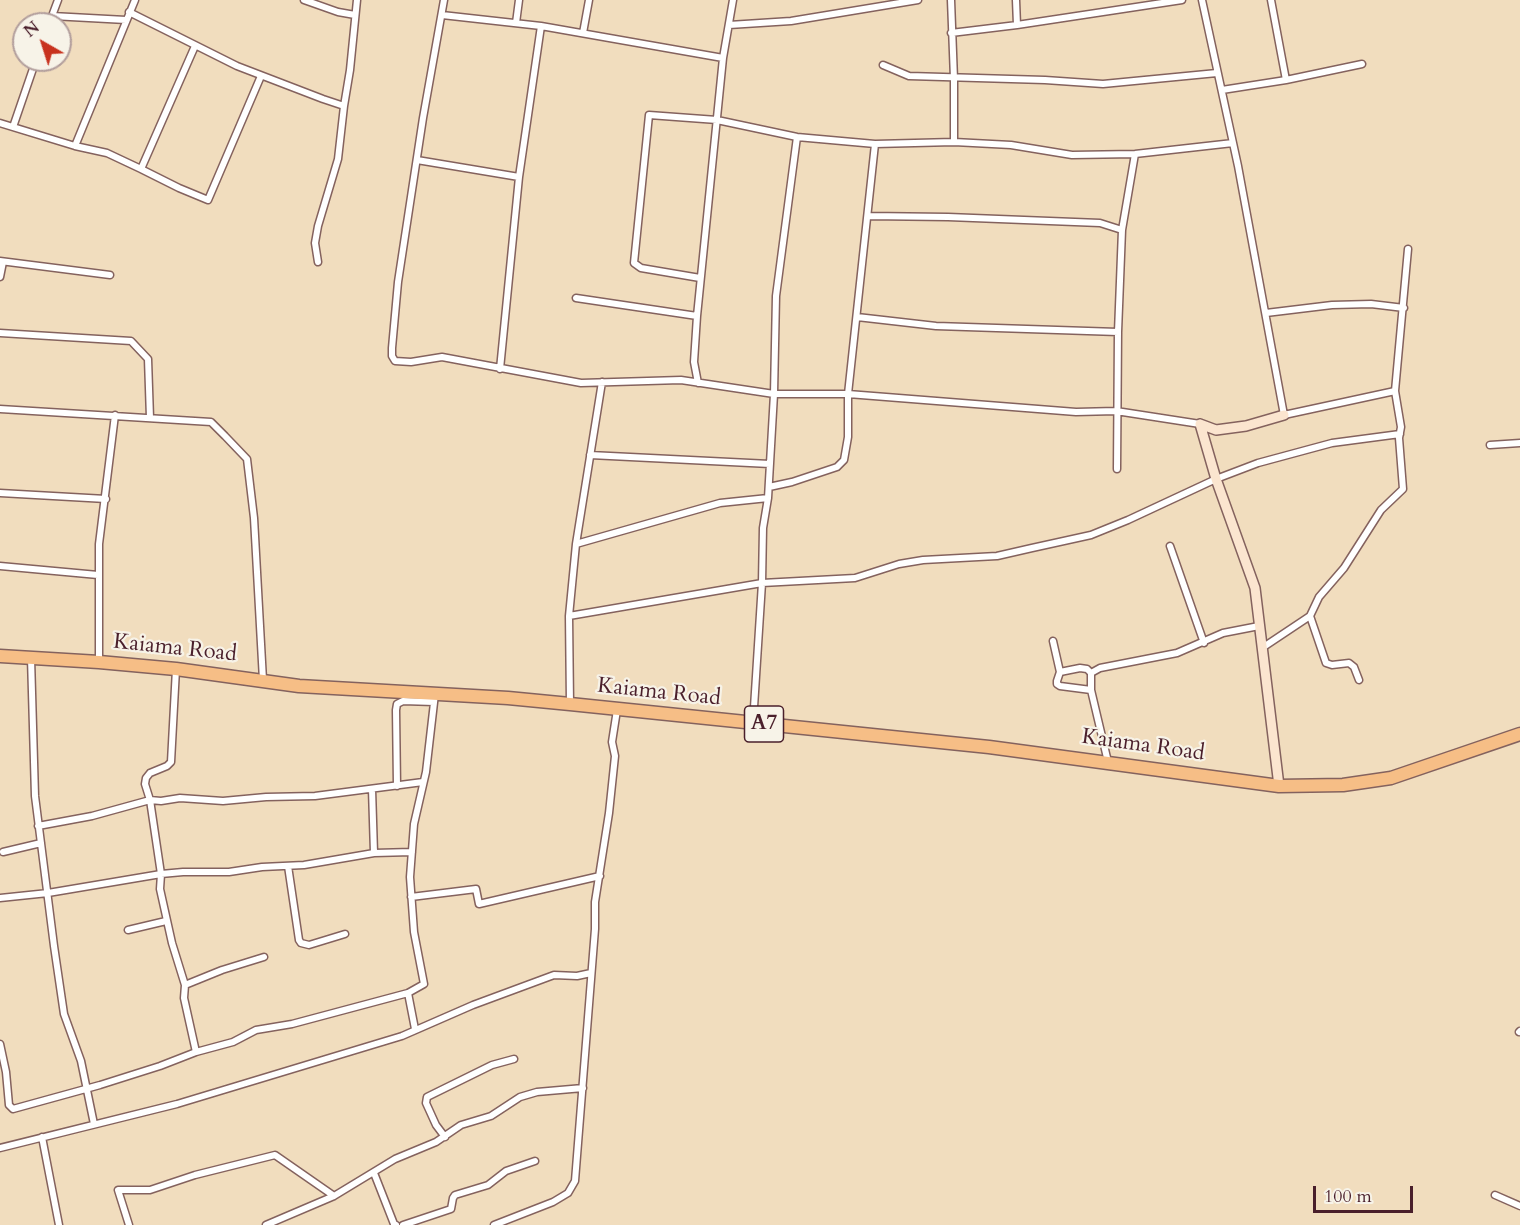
<!DOCTYPE html>
<html>
<head>
<meta charset="utf-8">
<style>
	body { margin:0 }
	#map { position:relative; width:1520px; height:1225px; overflow:hidden; background:#f1ddbe; font-family:Cardo,serif }
	canvas { display:block }
	.north { position:absolute; left:12px; top:12px; width:60px; height:60px; box-sizing:border-box; background:#f7f3e8; border:2px solid #b29e9c; border-radius:50%; rotate:321deg; font-size:16px; font-weight:700; line-height:24px; text-align:center; color:#4a1f2b }
	.north::after { content:''; display:block; margin:auto; width:21px; height:27px; background:#c8321e; clip-path:polygon(50% 0,100% 100%,50% 72%,0 100%) }
	.scale { position:absolute; left:1313px; top:1186px; width:100px; height:27px; box-sizing:border-box; border:3px solid #4a1f2b; border-top:0; padding-left:8px; font-size:18px; line-height:21px; white-space:nowrap; color:#4a1f2b; -webkit-text-stroke:4px #f7f3e8; paint-order:stroke }
</style>
</head>
<body>
<div id="map">
<canvas width="1520" height="1225"></canvas>
<div class="north">N</div>
<div class="scale">100 m</div>
</div>
<script>
const ctx = document.querySelector('canvas').getContext('2d');
ctx.lineJoin = 'round';
function poly(rows) {
  const path = new Path2D();
  for (const r of rows) {
    path.moveTo(r[0], r[1]);
    for (let i = 2; i < r.length; i += 2) path.lineTo(r[i], r[i + 1]);
  }
  return path;
}
function stroke(path, color, width, dash) {
  ctx.strokeStyle = color;
  ctx.lineWidth = width;
  ctx.lineCap = dash ? 'butt' : 'round';
  ctx.setLineDash(dash || []);
  ctx.stroke(path);
}
function label(font, color, halo, rows, align = 'center') {
  ctx.font = font + ' Cardo,serif';
  ctx.lineWidth = 4.5;
  ctx.setLineDash([]);
  ctx.textBaseline = 'middle';
  ctx.strokeStyle = halo;
  ctx.fillStyle = color;
  for (const [text, x, y, turn = 0] of rows) {
    ctx.save();
    ctx.translate(x, y);
    ctx.rotate((+turn || 0) * Math.PI / 180);
    ctx.textAlign = isNaN(turn) ? turn : align;
    if (halo) ctx.strokeText(text, 0, 0);
    ctx.fillText(text, 0, 0);
    ctx.restore();
  }
}
const street = poly([
	[304,0,338,12,355,15],
	[444,0,423,118,398,282,392,348,392,356,395,361,411,362,442,357,581,383,681,380,774,394,848,394,1076,412,1116,411,1200,424],
	[951,0,954,79,954,142],
	[1016,0,1017,25],
	[1202,0,1238,166,1284,415,1395,391,1401,427,1399,438,1403,489,1381,510,1344,568,1319,597,1310,616,1326,663,1332,665,1349,663,1354,667,1359,680],
	[1271,0,1286,80],
	[129,12,237,66,323,99,344,106,350,70,357,0],
	[442,15,541,26,723,58],
	[52,16,58,0],
	[516,23,519,0],
	[49,24,52,16,126,20],
	[729,25,791,21,918,0],
	[583,33,589,0],
	[951,33,1017,25,1182,0],
	[195,46,141,169,179,188,208,200,261,76],
	[883,65,909,76,1045,80,1103,84,1217,73],
	[1222,90,1286,80,1362,64],
	[0,123,75,146,135,0],
	[13,127,36,60],
	[75,146,107,153,141,169],
	[417,160,519,177],
	[868,216,948,217,1100,223,1122,230],
	[0,261,110,275],
	[318,262,315,243,318,226,338,159,344,106],
	[0,277,3,262],
	[700,278,641,268,634,263,649,115,717,120,797,137,875,144,954,142,1011,145,1072,155,1135,154,1233,143],
	[576,298,697,316],
	[1266,313,1332,305,1371,304,1404,308],
	[857,317,936,326,1118,332],
	[0,333,131,341,148,359,150,418],
	[500,369,519,177,541,26],
	[698,383,694,362,697,316,723,58,733,0],
	[1395,391,1408,249],
	[0,409,211,422,225,436,247,459,254,518,263,680],
	[1490,445,1520,443],
	[590,455,770,464],
	[1117,469,1118,332,1122,230,1135,154],
	[769,487,792,482,837,467,844,460,848,437,848,394,875,144],
	[0,493,106,499],
	[576,544,720,503,768,498],
	[1170,546,1204,643],
	[0,566,98,575],
	[569,616,762,583,855,578,899,564,923,560,997,556,1032,548,1091,535,1128,520,1216,479,1258,463,1332,443,1400,434],
	[1053,641,1060,672,1057,681,1057,684,1060,686,1091,690],
	[1262,648,1310,616],
	[31,658,35,796,54,946,64,1014,81,1061,94,1124],
	[99,662,99,544,115,415],
	[176,669,171,762,167,766,150,773,146,778,145,784,150,800,161,874,160,889,172,943,185,985,184,998,196,1052],
	[1060,672,1080,668,1087,669,1091,673],
	[570,704,569,616,576,544,602,382],
	[753,723,762,583,763,528,768,498,774,394,776,296,797,137],
	[1108,762,1091,690,1091,673,1100,668,1177,653,1223,633,1259,626],
	[397,786,396,710,397,704,403,701,434,702],
	[372,789,374,853],
	[38,826,92,816,150,800,161,801,180,798,223,801,266,797,315,796,423,782],
	[3,852,41,843],
	[288,866,299,940,301,943,309,945,345,934],
	[411,897,476,889,479,904,600,876],
	[0,898,48,893,161,874,183,872,229,872,262,867,304,865,374,853,412,852],
	[128,930,166,921],
	[185,985,222,970,264,957],
	[408,993,424,984,414,932,410,877,414,824,426,772,435,694],
	[1519,1032,1520,1031],
	[0,1044,6,1072,9,1105,13,1109,100,1085,160,1066,196,1052,233,1042,256,1030,292,1024,408,993,415,1029],
	[42,1137,59,1225],
	[445,1137,436,1125,426,1103,427,1097,492,1065,514,1059],
	[0,1148,177,1104,402,1036,473,1005,554,975,577,976,591,973],
	[374,1173,394,1224,396,1225],
	[1495,1195,1520,1206],
	[129,1225,118,1190,150,1190,195,1175,275,1155,334,1196],
	[266,1225,334,1196,395,1159,436,1142,461,1125,491,1116,520,1097,537,1092,583,1088],
	[403,1225,451,1209,453,1198,455,1195,488,1185,506,1171,535,1161],
	[494,1225,553,1202,568,1193,575,1181,595,929,595,902,609,813,615,756,612,742,617,710]
]);
const secondary = poly([
	[1200,424,1216,479,1255,588,1279,786],
	[1200,424,1216,430,1246,426,1284,415]
]);
const highway = poly([
	[0,656,99,662,176,669,299,686,508,698,570,704,989,747,1279,786,1343,785,1391,778,1520,734]
]);
stroke(street, '#84625e', 9);
stroke(secondary, '#84625e', 12);
stroke(highway, '#84625e', 15);
stroke(street, '#fff', 6);
stroke(secondary, '#fbe5cf', 9);
stroke(highway, '#f6be86', 12);
for (const [x, y, w] of [
	[764,724,39]
]) {
  const box = new Path2D();
  box.roundRect(x - w / 2, y - 18, w, 36, 4.5);
  ctx.fillStyle = '#f7f3e8';
  ctx.fill(box);
  stroke(box, '#4a1f2b', 1.5);
}
label('bold 21px', '#4a1f2b', null, [
	["A7",764,724]
]);
label('22px', '#4a1f2b', '#f7f3e8', [
	["Kaiama Road",175,649,6],
	["Kaiama Road",659,693,6],
	["Kaiama Road",1143,746,8]
]);
</script>
</body>
</html>
